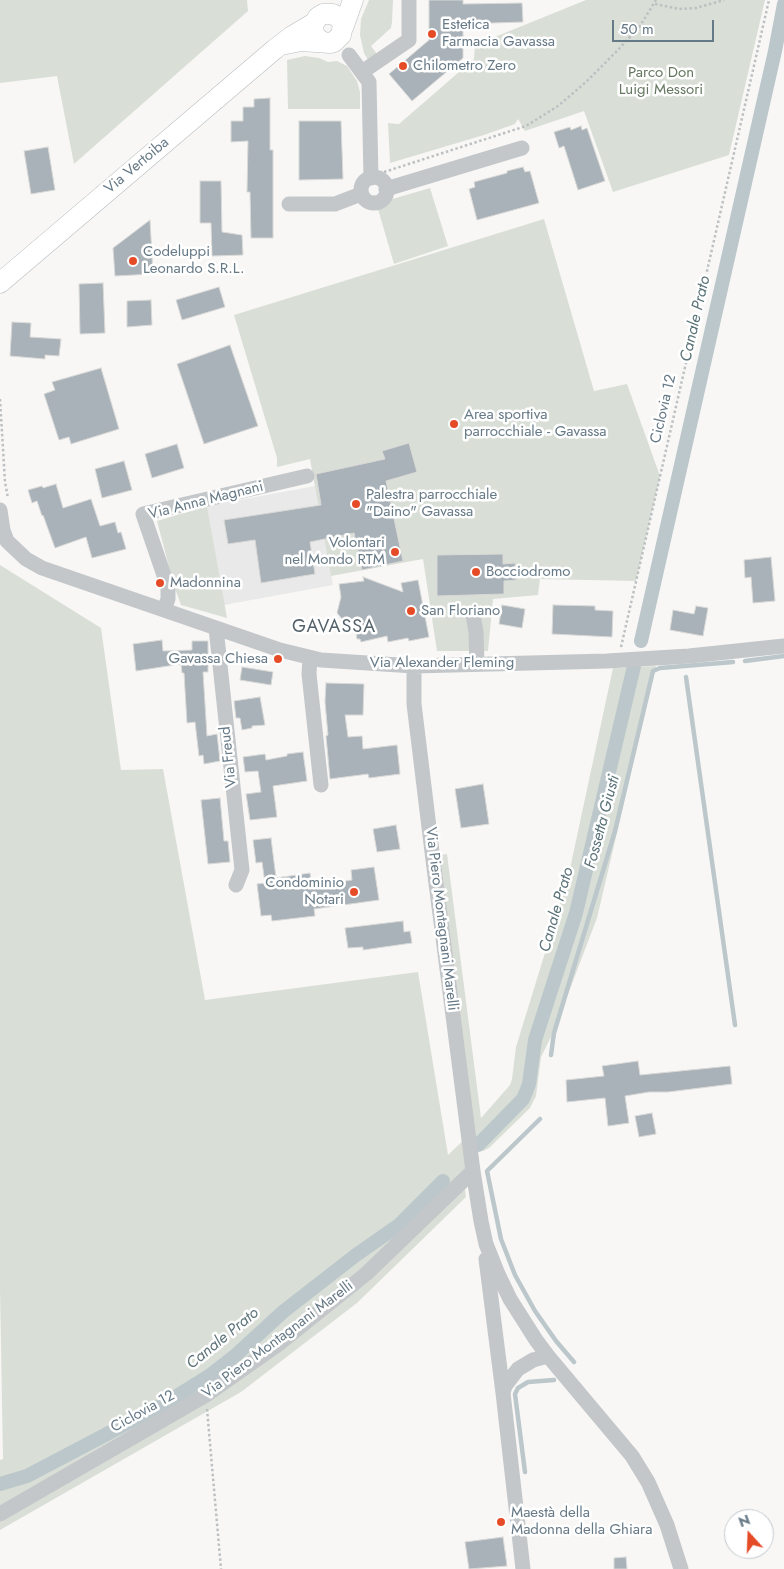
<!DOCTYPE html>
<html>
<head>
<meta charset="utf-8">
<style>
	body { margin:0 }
	#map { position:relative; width:784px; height:1569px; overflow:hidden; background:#f8f7f5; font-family:Jost,sans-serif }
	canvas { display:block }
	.north { position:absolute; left:724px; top:1509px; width:50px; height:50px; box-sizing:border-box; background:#fff; border:1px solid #c2c9cf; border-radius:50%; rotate:340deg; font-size:14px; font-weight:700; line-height:20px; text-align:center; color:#667986 }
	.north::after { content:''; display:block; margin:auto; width:18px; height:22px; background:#e64b27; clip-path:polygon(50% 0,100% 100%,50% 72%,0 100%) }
	.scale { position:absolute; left:612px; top:20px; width:102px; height:22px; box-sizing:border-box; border:2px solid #667986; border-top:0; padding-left:6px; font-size:15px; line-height:18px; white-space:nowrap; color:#667986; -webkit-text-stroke:4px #fff; paint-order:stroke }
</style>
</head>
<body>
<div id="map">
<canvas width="784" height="1569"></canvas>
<div class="north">N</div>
<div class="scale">50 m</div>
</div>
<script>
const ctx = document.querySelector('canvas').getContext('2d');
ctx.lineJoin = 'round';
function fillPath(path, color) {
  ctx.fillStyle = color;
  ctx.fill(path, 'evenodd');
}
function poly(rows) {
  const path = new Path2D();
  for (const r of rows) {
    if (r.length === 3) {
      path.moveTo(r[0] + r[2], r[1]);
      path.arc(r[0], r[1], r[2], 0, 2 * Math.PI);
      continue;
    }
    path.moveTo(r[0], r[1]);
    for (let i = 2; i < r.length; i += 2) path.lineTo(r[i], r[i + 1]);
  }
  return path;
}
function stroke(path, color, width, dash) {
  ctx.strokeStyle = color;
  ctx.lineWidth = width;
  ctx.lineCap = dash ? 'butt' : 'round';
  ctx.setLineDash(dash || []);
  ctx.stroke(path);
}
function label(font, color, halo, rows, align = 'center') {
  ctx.font = font + ' Jost,sans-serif';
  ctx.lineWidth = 5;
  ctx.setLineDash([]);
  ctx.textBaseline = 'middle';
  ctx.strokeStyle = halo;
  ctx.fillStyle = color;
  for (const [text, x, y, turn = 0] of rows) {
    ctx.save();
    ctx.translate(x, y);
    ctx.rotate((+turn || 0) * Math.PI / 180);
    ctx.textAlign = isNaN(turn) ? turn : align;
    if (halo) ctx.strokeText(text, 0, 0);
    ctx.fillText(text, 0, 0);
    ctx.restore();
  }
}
fillPath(poly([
	[315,486,333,585,224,605,207,506]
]), '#e8e9e8');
fillPath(poly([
	[0,0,247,0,248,11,74,164,57,76,0,83],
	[369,0,393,0,392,22,391,28,371,46,377,54,368,60,364,53,360,35,361,19],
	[586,0,765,0,729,155,613,192,584,111,525,131,518,119,515,124,484,135,390,163,388,123,399,124,474,59,475,45],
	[305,56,319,58,328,62,337,61,347,66,357,81,360,92,360,109,288,109,287,60],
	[430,188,448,246,394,264,378,209,388,203,389,200],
	[544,219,594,391,627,384,660,476,636,581,540,579,538,595,493,599,488,651,437,651,423,559,331,576,310,459,277,467,277,458,234,315],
	[207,506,227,618,181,605,174,586,157,521],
	[0,565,101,628,121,770,163,769,205,1000,418,972,448,1155,469,1135,473,1171,464,1180,466,1197,357,1303,241,1392,0,1530,0,1460,3,1459,0,1290],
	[656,666,597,918,554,1031,541,1057,536,1096,530,1108,489,1148,483,1151,477,1149,439,855,447,854,481,1118,510,1085,512,1079,516,1047,568,878,613,668]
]), '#d9dfd6');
stroke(poly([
	[745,661,784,656],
	[686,677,735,1025],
	[551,1055,554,1033,615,831,653,671,660,668,733,662],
	[540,1119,487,1171,501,1239,515,1275,535,1311,556,1341,574,1362],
	[525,1472,515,1394,518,1388,528,1382,554,1380]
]), '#bbc7cb', 4.5);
stroke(poly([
	[641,641,775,51,784,4],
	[478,1145,523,1099,526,1092,529,1084,535,1040,576,913,634,666],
	[0,1484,27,1476,164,1404,209,1376,236,1355,284,1311,356,1255,399,1225,443,1181]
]), '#bbc7cb', 14);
const building = poly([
	[429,0,463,0,463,4,522,3,523,22,463,24,463,58,412,101,389,74,429,40,429,0],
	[270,98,270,150,273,150,273,238,251,238,250,192,247,192,248,141,231,142,231,121,243,121,243,107,254,107,254,99,270,98],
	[299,121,341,121,343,179,299,180,299,121],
	[581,126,582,130,587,128,605,181,578,190,564,146,559,148,554,132,570,127,571,130,581,126],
	[48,147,55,190,31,194,24,151,48,147],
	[523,167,525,172,530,171,539,203,477,220,469,189,475,187,474,182,507,173,507,171,523,167],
	[200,181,221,181,222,232,242,235,243,255,212,256,211,223,200,223,200,181],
	[150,220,153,274,115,276,113,248,150,220],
	[103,283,105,333,80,334,79,284,103,283],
	[219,287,225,307,182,320,176,300,219,287],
	[151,300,152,325,127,327,127,301,151,300],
	[12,322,31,323,30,337,61,339,59,356,45,355,45,359,10,356,12,322],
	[230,345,258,426,204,444,177,364,230,345],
	[101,368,119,429,71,444,69,437,59,440,44,394,55,390,52,382,101,368],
	[409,443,417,472,386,481,403,561,362,570,354,533,310,542,315,574,261,583,255,540,228,544,224,520,321,505,316,474,385,459,382,451,409,443],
	[177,444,184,468,152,478,145,454,177,444],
	[124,461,132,490,102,498,95,469,124,461],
	[56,484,63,508,91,499,100,526,115,522,118,533,121,532,126,549,92,558,86,537,55,548,43,515,42,516,37,501,32,503,28,490,42,486,43,488,56,484],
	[503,554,503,564,515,563,516,580,504,581,504,594,437,596,437,555,503,554],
	[771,557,775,601,753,603,751,577,745,578,744,560,771,557],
	[363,577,403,592,401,583,418,580,429,637,409,641,408,638,388,642,387,636,361,642,360,639,357,639,354,623,343,620,337,613,341,597,339,584,364,581,363,577],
	[502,605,525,609,522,628,499,624,502,605],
	[553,605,595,606,595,610,613,611,612,637,552,634,553,605],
	[696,606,708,608,703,636,670,630,673,610,694,614,696,606],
	[162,640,163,651,192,650,192,641,208,641,208,672,203,672,207,736,217,734,220,761,204,764,203,755,199,756,195,722,187,723,184,673,182,673,181,664,136,671,133,644,162,640],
	[242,667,273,672,271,685,240,680,242,667],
	[326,683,364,684,363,715,345,715,348,737,362,736,363,749,397,745,400,774,369,778,368,774,330,779,326,736,328,735,325,702,326,683],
	[260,697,265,725,252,726,252,728,242,730,240,718,236,718,234,701,260,697],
	[303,752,307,781,273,786,277,817,250,820,246,794,261,792,258,771,245,772,243,757,265,754,266,760,287,756,287,754,303,752],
	[483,784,489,824,461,828,455,789,483,784],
	[220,798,224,841,228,841,230,862,208,864,201,800,220,798],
	[396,825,400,849,377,852,373,829,396,825],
	[271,838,276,878,310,873,312,886,352,880,351,870,374,867,379,900,314,909,315,916,272,921,271,915,261,916,257,884,265,883,262,862,256,863,253,840,271,838],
	[403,921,404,932,410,931,412,943,363,950,363,947,348,948,345,928,403,921],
	[638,1061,640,1075,730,1066,732,1084,668,1092,649,1092,625,1096,629,1123,608,1126,605,1098,567,1102,566,1080,604,1076,602,1066,638,1061],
	[652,1113,656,1134,639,1137,635,1116,652,1113],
	[503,1537,507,1566,469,1569,465,1542,503,1537],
	[626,1557,627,1569,614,1569,614,1558,626,1557]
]);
fillPath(building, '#a9b2b8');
stroke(building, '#d9d9d7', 1);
const major = poly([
	[343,28,353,0],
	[286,44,301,41,330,43,334,42,341,35,343,25,341,20,333,14,323,14,318,17,313,25,314,34,317,38,323,42],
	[0,283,275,49,292,36,314,23]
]);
stroke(major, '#b6bbbe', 21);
stroke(poly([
	[655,4,679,9,696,8,724,0],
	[384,172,526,126,558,106,586,82,617,51,640,26,656,0],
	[0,399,5,482,8,498],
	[621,647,769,0],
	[207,1409,221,1569]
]), '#bdc0c2', 2.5, [2.5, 2.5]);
stroke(poly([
	[349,55,369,82,371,178],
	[362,72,409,40,409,0],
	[374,190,13],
	[386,189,522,148],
	[289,204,335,204,361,194],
	[0,510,3,530,7,541,26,559,42,568,280,650,321,660,414,666,607,661,689,656,784,646],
	[164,610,168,599,168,587,143,514,307,476],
	[473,615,476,632,477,664],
	[216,628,242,870,236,885],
	[310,658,309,674,321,785],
	[414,666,414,704,433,860,473,1171,481,1221,486,1244,498,1274,510,1299,536,1340,548,1356,632,1456,648,1482,667,1525,681,1569],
	[486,1259,503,1393],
	[0,1514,206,1395,280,1343,366,1274,473,1171],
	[523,1569,503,1393,505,1386,518,1369,533,1360,548,1356]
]), '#c3c7ca', 15);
stroke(major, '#fff', 20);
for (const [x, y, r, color] of [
	[432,34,5,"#e64b27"],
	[403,66,5,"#e64b27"],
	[133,261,5,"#e64b27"],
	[454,424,5,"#e64b27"],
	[356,504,5,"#e64b27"],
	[395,552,5,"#e64b27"],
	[476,572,5,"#e64b27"],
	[160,583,5,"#e64b27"],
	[411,611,5,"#e64b27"],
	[278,659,5,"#e64b27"],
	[354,892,5,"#e64b27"],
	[501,1522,5,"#e64b27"]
]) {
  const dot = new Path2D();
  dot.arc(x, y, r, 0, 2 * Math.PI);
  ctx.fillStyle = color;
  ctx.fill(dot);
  stroke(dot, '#fff', 2);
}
label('15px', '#667986', '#fff', [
	["Estetica",442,25],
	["Farmacia Gavassa",442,42],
	["Chilometro Zero",413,66],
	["Codeluppi",143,252],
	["Leonardo S.R.L.",143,269],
	["Area sportiva",464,415],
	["parrocchiale - Gavassa",464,432],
	["Palestra parrocchiale",366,495],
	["\"Daino\" Gavassa",366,512],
	["Volontari",385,543,"right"],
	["nel Mondo RTM",385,560,"right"],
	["Bocciodromo",486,572],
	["Madonnina",170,583],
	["San Floriano",421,611],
	["Gavassa Chiesa",268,659,"right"],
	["Condominio",344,883,"right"],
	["Notari",344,900,"right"],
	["Maestà della",511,1513],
	["Madonna della Ghiara",511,1530]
], 'left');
label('15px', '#667861', '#fff', [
	["Parco Don",661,73],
	["Luigi Messori",661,90]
]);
label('15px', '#667986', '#fff', [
	["Via Vertoiba",137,166,-40],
	["Ciclovia 12",664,409,-77],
	["Via Anna Magnani",206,501,-14],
	["Via Alexander Fleming",442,663],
	["Via Freud",229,757,-96],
	["Via Piero Montagnani Marelli",441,919,83],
	["Via Piero Montagnani Marelli",278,1340,-37],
	["Ciclovia 12",143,1412,-29]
]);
label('italic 16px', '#5d747b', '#fff', [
	["Canale Prato",696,319,-77],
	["Fossetta Giusti",603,822,-75],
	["Canale Prato",557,910,-74],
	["Canale Prato",223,1339,-39]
]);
ctx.letterSpacing = '1px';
label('18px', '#54626b', '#fff', [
	["GAVASSA",334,628]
]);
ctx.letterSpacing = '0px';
</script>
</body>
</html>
